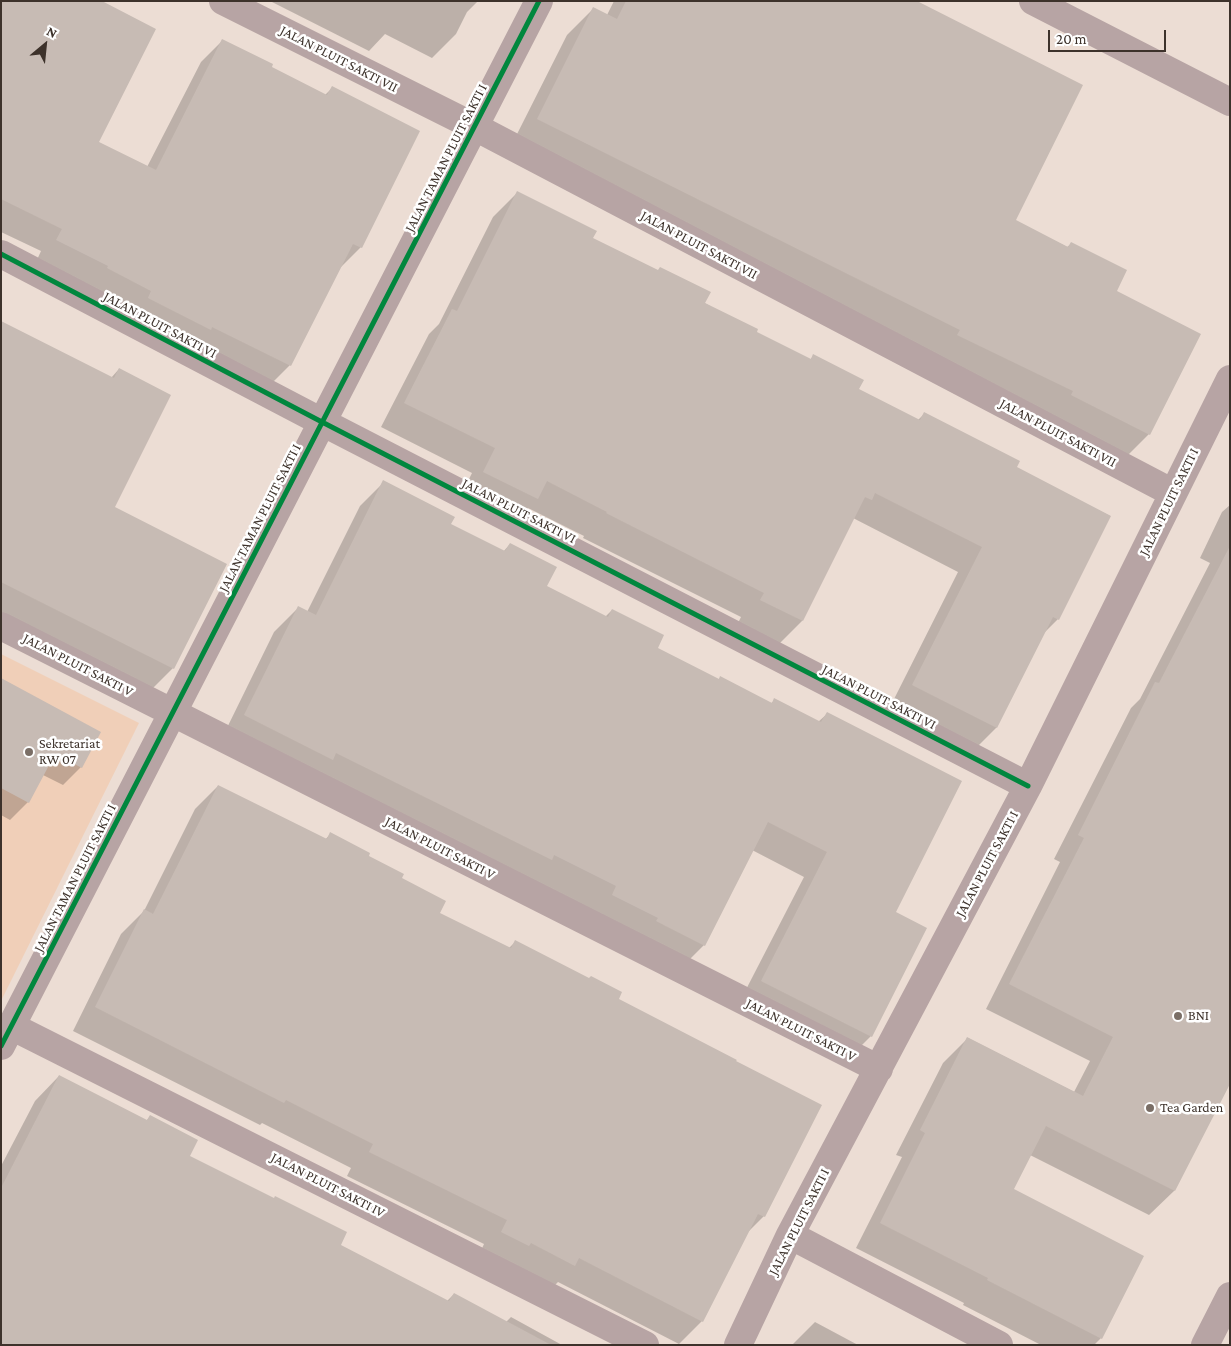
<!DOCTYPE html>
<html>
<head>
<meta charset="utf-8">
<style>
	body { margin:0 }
	#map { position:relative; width:1231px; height:1346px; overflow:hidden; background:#ecddd4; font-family:"Crimson Pro",serif }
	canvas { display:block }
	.frame { position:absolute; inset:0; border:2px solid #3d322b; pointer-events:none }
	.north { position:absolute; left:20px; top:20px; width:50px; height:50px; -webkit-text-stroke:4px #fff; paint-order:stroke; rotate:28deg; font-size:14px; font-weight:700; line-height:20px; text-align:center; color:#3d322b }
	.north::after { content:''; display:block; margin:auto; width:18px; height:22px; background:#3d322b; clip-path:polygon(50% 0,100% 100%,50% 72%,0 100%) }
	.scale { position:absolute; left:1048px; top:30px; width:118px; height:22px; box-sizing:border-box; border:2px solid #3d322b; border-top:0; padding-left:6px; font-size:15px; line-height:18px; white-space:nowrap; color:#3d322b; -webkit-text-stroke:4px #fff; paint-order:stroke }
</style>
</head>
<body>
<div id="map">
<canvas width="1231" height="1346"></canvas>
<div class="frame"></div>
<div class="north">N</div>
<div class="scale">20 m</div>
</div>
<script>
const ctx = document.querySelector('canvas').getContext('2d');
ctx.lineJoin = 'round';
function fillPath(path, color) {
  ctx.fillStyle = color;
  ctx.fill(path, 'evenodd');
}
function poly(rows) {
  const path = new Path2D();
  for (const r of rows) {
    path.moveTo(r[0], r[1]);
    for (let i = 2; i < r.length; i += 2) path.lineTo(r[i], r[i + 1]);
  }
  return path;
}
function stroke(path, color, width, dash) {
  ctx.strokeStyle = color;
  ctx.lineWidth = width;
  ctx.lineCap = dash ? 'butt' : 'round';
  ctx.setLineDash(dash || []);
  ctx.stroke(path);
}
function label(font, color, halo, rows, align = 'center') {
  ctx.font = font + ' "Crimson Pro",serif';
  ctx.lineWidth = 5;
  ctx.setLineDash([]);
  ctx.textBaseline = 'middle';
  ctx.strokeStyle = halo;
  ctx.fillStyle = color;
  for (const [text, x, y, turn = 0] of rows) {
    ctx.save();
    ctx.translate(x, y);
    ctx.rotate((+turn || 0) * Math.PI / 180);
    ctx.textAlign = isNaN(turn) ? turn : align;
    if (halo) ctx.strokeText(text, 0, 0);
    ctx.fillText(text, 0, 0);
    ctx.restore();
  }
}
fillPath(poly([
	[1,654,139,723,1,1001]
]), '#f0cfb8');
fillPath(poly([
	[1,1,104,1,98,142,147,167,201,62,223,40,270,68,325,95,332,88,361,247,339,269,290,365,268,387,36,262,41,251,1,232],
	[270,1,478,1,467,12,456,34,432,58,385,34,369,51],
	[614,1,914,1,1014,220,1067,247,1071,244,1115,291,1149,434,1122,461,511,146,567,35,594,8,607,15],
	[517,193,592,238,755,332,810,360,813,356,858,390,918,420,925,413,1015,468,1110,516,1058,619,1044,633,996,728,972,752,889,709,958,572,853,518,802,621,778,645,737,625,741,617,583,538,584,536,528,508,513,523,460,497,472,473,381,427,429,334,439,324,493,217],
	[1,329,111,378,119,369,114,508,173,668,151,690,1,615],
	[384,482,450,525,503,552,510,544,546,587,605,617,612,610,656,649,718,680,720,678,770,704,775,700,818,722,827,714,894,912,871,1036,847,1060,738,1005,804,877,752,850,704,945,680,969,221,740,274,632,298,608,307,612,360,506],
	[1230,505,1230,1070,1226,1090,1174,1191,1149,1215,1030,1155,1012,1190,1101,1338,1094,1345,1041,1345,963,1305,964,1303,856,1248,902,1157,896,1155,943,1063,968,1038,1074,1092,1090,1061,986,1009,1060,862,1054,859,1131,708,1140,699,1210,563,1200,558,1222,512],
	[1,680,81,767,63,785,43,775,28,802,10,820,1,815],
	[218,786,325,840,330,834,400,878,438,913,509,948,515,942,617,999,764,1216,746,1234,702,1321,679,1344,558,1282,551,1289,479,1255,484,1244,347,1176,351,1168,262,1123,260,1125,73,1031,121,934,144,911,195,809],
	[59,1076,146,1121,150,1117,188,1156,339,1245,447,1301,454,1294,506,1322,511,1317,562,1345,1,1345,1,1166,35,1101],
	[815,1322,858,1345,792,1345]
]), '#0003');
fillPath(poly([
	[1,1,102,1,156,29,99,142,156,170,222,39,273,64,272,67,327,95,332,86,420,131,362,248,353,244,291,366,212,327,211,330,148,298,151,291,107,268,108,266,56,240,62,229,1,199],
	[626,1,917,1,1083,85,1016,220,1068,247,1071,242,1127,270,1117,291,1201,334,1150,435,1071,395,1073,391,957,335,960,330,537,119,593,7,617,19],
	[517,191,597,231,593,238,658,270,660,267,711,292,705,303,758,329,757,332,811,359,813,354,864,380,859,389,920,420,924,412,1020,461,1017,467,1111,516,1059,620,1053,617,997,728,912,685,982,547,875,493,872,500,865,497,803,621,760,600,764,593,606,513,607,512,547,481,538,499,483,472,495,448,404,403,452,309,457,311],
	[1,321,114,378,119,368,171,395,115,507,227,564,174,669,1,582],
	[383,480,455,517,451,524,505,551,510,543,557,567,547,586,608,617,612,609,664,635,658,648,719,679,720,676,772,703,774,698,821,722,827,712,962,781,896,912,927,928,872,1037,761,981,827,852,768,822,705,946,656,921,658,918,612,895,616,886,554,855,552,860,336,753,333,760,244,715,298,606,316,615],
	[1230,546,1230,1084,1175,1191,1046,1126,1014,1189,1144,1256,1102,1339,987,1280,988,1278,880,1223,925,1133,920,1130,967,1037,1083,1096,1113,1037,1009,984,1084,838,1078,835,1155,682,1159,683],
	[1,678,101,732,82,768,55,754,29,803,1,788],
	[218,785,327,839,330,832,370,853,369,856,404,874,402,878,446,901,440,913,511,948,515,940,589,978,591,976,622,992,619,999,737,1060,736,1061,822,1105,765,1217,758,1214,703,1322,579,1258,575,1266,531,1243,529,1246,501,1232,507,1220,369,1152,373,1144,286,1100,284,1103,95,1007,144,909,153,914],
	[59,1075,147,1120,150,1115,198,1140,190,1156,274,1198,275,1196,347,1232,341,1245,449,1301,454,1293,551,1345,1,1345,1,1188]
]), '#c7bbb4');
stroke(poly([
	[223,1,475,127,1173,493],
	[1033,1,1230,102],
	[1,254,322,422,1028,786],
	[1,626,879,1069],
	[11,1026,645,1345],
	[1,1046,539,1],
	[790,1235,999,1345],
	[738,1345,790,1235,1028,786,1230,379]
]), '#b7a4a4', 28);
stroke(poly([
	[1205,1345,1230,1296]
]), '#b7a4a4', 28);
stroke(poly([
	[1,254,322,422,1028,786],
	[1,1046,539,1]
]), '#00873e', 5);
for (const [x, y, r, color] of [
	[29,752,5,"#7a6e66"],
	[1178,1016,5,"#7a6e66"],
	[1150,1108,5,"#7a6e66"]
]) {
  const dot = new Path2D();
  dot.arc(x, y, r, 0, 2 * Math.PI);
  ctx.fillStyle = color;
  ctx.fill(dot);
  stroke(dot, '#fff', 2);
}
label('14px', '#3d322b', '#fff', [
	["JALAN PLUIT SAKTI VII",339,59,27],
	["JALAN TAMAN PLUIT SAKTI I",446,158,-63],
	["JALAN PLUIT SAKTI VII",699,245,28],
	["JALAN PLUIT SAKTI VI",160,325,28],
	["JALAN PLUIT SAKTI VII",1058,433,28],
	["JALAN PLUIT SAKTI I",1169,502,-64],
	["JALAN PLUIT SAKTI VI",519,511,27],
	["JALAN TAMAN PLUIT SAKTI I",260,518,-63],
	["JALAN PLUIT SAKTI V",78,665,27],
	["JALAN PLUIT SAKTI VI",879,697,27],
	["JALAN PLUIT SAKTI V",440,848,27],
	["JALAN PLUIT SAKTI I",987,864,-62],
	["JALAN TAMAN PLUIT SAKTI I",75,878,-63],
	["JALAN PLUIT SAKTI V",801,1030,27],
	["JALAN PLUIT SAKTI IV",328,1185,27],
	["JALAN PLUIT SAKTI I",799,1222,-63]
]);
label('14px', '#3d322b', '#fff', [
	["Sekretariat",39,744],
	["RW 07",39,760],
	["BNI",1188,1016],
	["Tea Garden",1160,1108]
], 'left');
</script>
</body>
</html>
